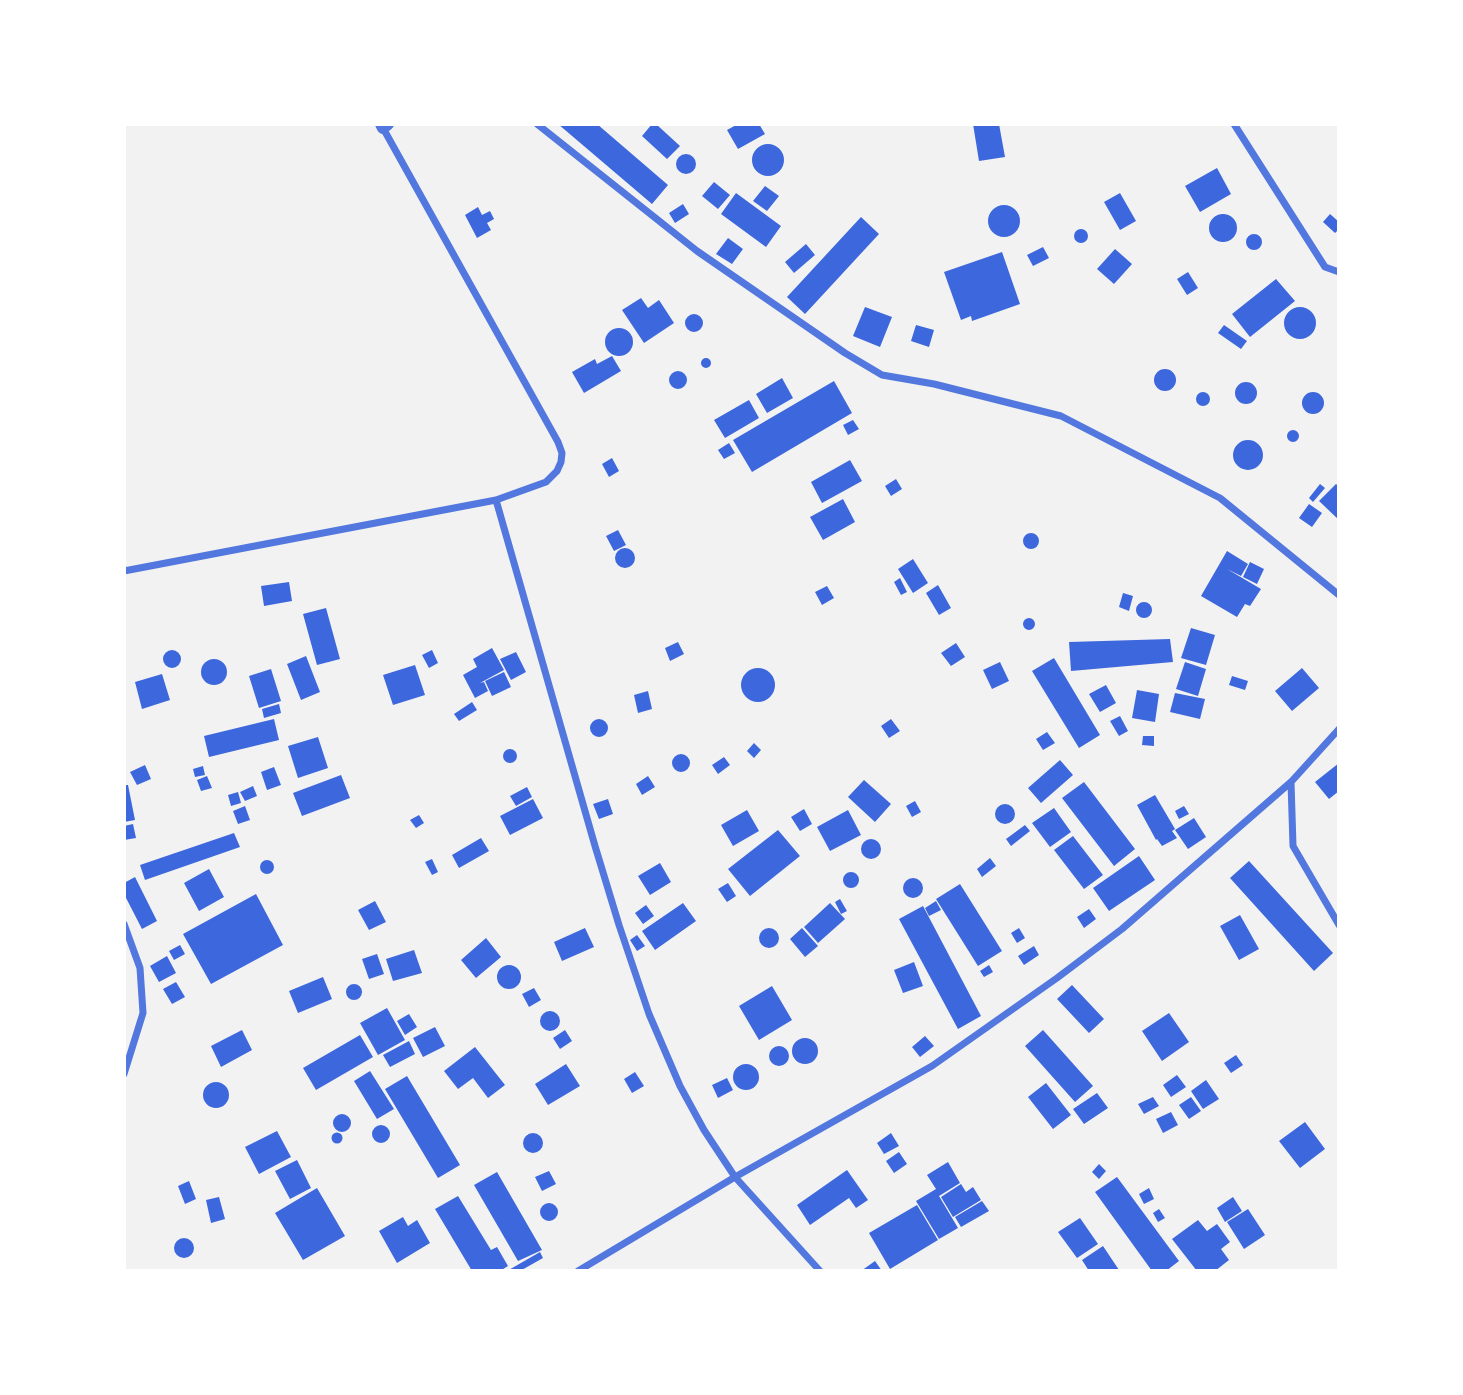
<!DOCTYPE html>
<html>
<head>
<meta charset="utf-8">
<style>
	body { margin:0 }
	#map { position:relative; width:1463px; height:1395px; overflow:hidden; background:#f2f2f2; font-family:"Titillium Web",sans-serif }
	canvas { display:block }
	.frame { position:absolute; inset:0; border:126px solid #fff; pointer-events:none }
</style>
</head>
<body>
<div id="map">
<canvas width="1463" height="1395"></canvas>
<div class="frame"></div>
</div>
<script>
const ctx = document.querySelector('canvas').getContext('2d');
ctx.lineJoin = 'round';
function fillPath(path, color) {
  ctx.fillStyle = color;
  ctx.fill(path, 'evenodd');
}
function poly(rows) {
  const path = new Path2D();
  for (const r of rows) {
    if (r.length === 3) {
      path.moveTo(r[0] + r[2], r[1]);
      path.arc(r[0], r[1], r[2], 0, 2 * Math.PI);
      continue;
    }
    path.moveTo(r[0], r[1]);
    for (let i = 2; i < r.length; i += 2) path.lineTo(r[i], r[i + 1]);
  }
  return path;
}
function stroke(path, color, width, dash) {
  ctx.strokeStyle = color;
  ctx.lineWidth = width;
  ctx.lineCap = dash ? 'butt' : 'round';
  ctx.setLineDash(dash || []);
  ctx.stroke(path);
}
fillPath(poly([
	[558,124,597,124,668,185,652,204],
	[652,124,656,124,680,146,667,159,642,136],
	[738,124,759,124,765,134,738,149,727,130],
	[973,124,999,124,1005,157,979,161],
	[768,160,16],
	[686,164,10],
	[1217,168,1231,194,1200,212,1185,186],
	[714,182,730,195,718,209,702,196],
	[765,186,779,196,767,211,753,201],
	[736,193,781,226,766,247,721,214],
	[1120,193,1136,221,1120,230,1104,202],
	[683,204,689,214,675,223,669,213],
	[1004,221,16],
	[478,207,482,215,490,211,494,219,487,223,491,230,477,238,465,215],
	[1223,228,14],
	[1330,214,1339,222,1339,229,1335,233,1323,222],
	[861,217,879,234,805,314,787,297],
	[1081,236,7],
	[1254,242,8],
	[728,238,743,249,732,264,716,254],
	[806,244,815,255,794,273,785,262],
	[1043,247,1049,258,1033,266,1027,255],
	[1115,249,1132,264,1114,284,1097,269],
	[1002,252,1020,304,972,321,971,316,961,320,944,272],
	[1188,272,1198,288,1187,295,1177,279],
	[1276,279,1295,301,1250,337,1232,314],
	[641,298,648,308,659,300,674,323,644,343,622,310],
	[865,307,892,317,880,347,853,336],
	[1300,323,16],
	[694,323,9],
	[916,325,934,330,929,347,911,341],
	[1224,325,1247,341,1241,349,1218,333],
	[619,342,14],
	[612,356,621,371,584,393,572,372,595,359,597,364],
	[706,363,5],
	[1165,380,11],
	[678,380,9],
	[782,378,793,398,767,413,756,394],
	[834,381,852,413,752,472,733,440],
	[1246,393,11],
	[1203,399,7],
	[1313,403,11],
	[749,400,759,418,725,438,714,420],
	[853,420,859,429,848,435,843,425],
	[1293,436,6],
	[1248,455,15],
	[729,443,735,453,724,459,718,450],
	[612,458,619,471,609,477,602,464],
	[850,460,862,481,822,503,811,482],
	[896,479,902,489,891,496,885,486],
	[1320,484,1325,488,1313,502,1309,498],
	[1336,484,1339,487,1339,520,1319,501],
	[843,499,855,522,823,540,810,517],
	[1309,504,1322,513,1312,527,1299,518],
	[618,530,626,545,614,551,606,536],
	[1031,541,8],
	[625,558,10],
	[1227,551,1248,564,1241,576,1227,569,1261,589,1250,606,1245,604,1237,617,1201,596],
	[913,559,928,583,913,593,898,569],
	[1250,562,1264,569,1257,584,1243,577],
	[900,578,907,592,901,595,894,582],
	[289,582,292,601,264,606,261,586],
	[938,585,951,608,939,615,926,593],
	[827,586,834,598,822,605,815,592],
	[1123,593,1133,596,1129,611,1119,607],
	[1144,610,8],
	[326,608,340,659,317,665,303,614],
	[1029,624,6],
	[1191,628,1215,635,1206,665,1181,658],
	[1170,639,1173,662,1071,671,1069,642],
	[678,642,684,654,670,661,665,648],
	[956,643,965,657,951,666,941,653],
	[492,648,504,670,480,683,484,682,488,691,475,698,463,675,477,667,473,659],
	[172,659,9],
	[432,650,438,663,429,668,422,655],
	[516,652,526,672,511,680,500,659],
	[306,656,320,692,301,700,287,664],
	[1054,658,1100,735,1079,748,1032,671],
	[214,672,13],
	[1000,662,1009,681,992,689,983,670],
	[1185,662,1206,669,1198,696,1176,689],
	[415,665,425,695,393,705,383,675],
	[758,685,17],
	[1302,668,1319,688,1292,711,1275,691],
	[271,669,281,701,259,708,249,676],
	[504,672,511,687,492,696,485,681],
	[162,674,170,700,142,709,135,682],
	[1232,676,1248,681,1245,690,1229,685],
	[1106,685,1116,703,1100,712,1089,694],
	[1137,690,1159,694,1155,722,1132,718],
	[648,691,652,709,638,713,634,695],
	[1175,693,1205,699,1200,719,1170,712],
	[472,702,477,710,459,721,454,714],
	[279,704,281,713,264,718,262,709],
	[1120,716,1128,731,1119,736,1110,721],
	[274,719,279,740,209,757,204,736],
	[891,719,900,731,889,738,881,726],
	[599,728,9],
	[1047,732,1055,743,1043,750,1036,739],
	[1143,736,1154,736,1154,746,1142,745],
	[318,737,328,768,298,778,288,746],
	[754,743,761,750,754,758,747,751],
	[510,756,7],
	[681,763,9],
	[724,757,730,765,718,774,712,765],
	[1060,760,1073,775,1041,803,1028,788],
	[1339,763,1339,791,1329,799,1315,782],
	[145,765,151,779,137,785,130,772],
	[203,766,205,775,195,777,193,769],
	[274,767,281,785,267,790,261,772],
	[341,775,350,798,302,816,293,793],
	[207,776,212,788,201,791,197,780],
	[648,776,655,787,642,795,636,784],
	[864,780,891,804,875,822,848,797],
	[1084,782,1135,849,1114,866,1062,798],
	[124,785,128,785,135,820,124,822],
	[253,786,257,796,245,801,240,792],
	[527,787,532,797,516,806,510,796],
	[238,792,241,803,231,806,228,795],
	[1155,795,1175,829,1172,831,1177,838,1162,846,1157,839,1156,840,1137,805],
	[533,799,543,818,510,835,500,816],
	[608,799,613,814,599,819,593,804],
	[915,801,921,812,912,817,906,806],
	[1005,814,10],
	[245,806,250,820,238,824,233,811],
	[1184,806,1189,814,1179,819,1175,811],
	[1054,808,1071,832,1050,847,1032,823],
	[804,809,812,824,800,831,791,817],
	[747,810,759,831,733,846,721,825],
	[848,810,861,835,830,851,817,827],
	[419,815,424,823,416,828,410,820],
	[1194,818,1206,837,1188,849,1175,830],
	[133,824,136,838,124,840,124,826],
	[1025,825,1030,831,1011,846,1006,839],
	[778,830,800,856,750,896,728,869],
	[234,833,240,847,145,880,140,865],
	[1073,836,1103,875,1084,889,1054,850],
	[481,838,489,851,459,868,452,855],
	[871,849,10],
	[1139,856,1155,880,1109,911,1093,888],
	[990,858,996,866,982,877,977,869],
	[432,859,438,872,432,875,425,862],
	[267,867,7],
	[1249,861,1333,953,1314,971,1230,878],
	[660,863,671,882,650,895,638,876],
	[209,869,224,897,199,911,184,883],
	[851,880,8],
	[135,877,157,921,142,929,124,894,124,883],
	[913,888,10],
	[728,883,736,896,727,902,718,889],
	[960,884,1002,951,978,966,936,899],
	[256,894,283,945,211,984,183,934],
	[840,899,847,911,841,914,835,902],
	[375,901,386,922,369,930,358,910],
	[936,901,941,910,929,916,925,908],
	[683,903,696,921,655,950,642,931],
	[830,903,845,919,818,943,804,927],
	[646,905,654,916,643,924,635,913],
	[923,906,981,1016,958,1029,899,919],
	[1089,909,1096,919,1084,928,1077,917],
	[1240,915,1259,949,1239,960,1220,926],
	[585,928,594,947,562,961,554,942],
	[802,928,818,946,805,957,790,939],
	[1019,928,1025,938,1017,943,1011,933],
	[769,938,10],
	[637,935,645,946,637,951,630,940],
	[486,938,501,957,476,978,461,960],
	[180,945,185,954,174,960,169,951],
	[1034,946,1039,955,1024,965,1018,956],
	[414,950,422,973,393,981,386,959],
	[377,954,384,974,369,979,362,959],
	[167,956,176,973,159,982,150,966],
	[914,962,923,986,903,993,894,970],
	[989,965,993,972,984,977,980,971],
	[509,977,12],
	[323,977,332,999,298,1013,289,991],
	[176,982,185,997,172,1004,163,989],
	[354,992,8],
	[1072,985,1104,1019,1089,1033,1057,999],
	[772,986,792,1020,759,1040,739,1006],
	[534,988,541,1000,529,1007,522,994],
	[387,1008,405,1040,378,1055,360,1023],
	[550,1021,10],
	[1169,1013,1189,1042,1162,1061,1142,1031],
	[409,1014,417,1027,405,1035,397,1021],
	[435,1027,445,1046,423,1057,413,1038],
	[242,1030,252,1050,221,1067,211,1046],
	[565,1030,572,1041,560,1049,553,1038],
	[1043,1030,1093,1086,1075,1102,1025,1046],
	[360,1035,373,1057,316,1090,303,1068],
	[925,1036,934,1046,920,1057,912,1047],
	[805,1051,13],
	[409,1041,415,1054,390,1067,383,1055],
	[779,1056,10],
	[475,1047,505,1085,488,1098,473,1078,458,1089,444,1071],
	[1236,1055,1243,1065,1231,1073,1224,1063],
	[566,1064,580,1086,548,1105,535,1084],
	[746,1077,13],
	[370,1071,394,1109,377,1119,354,1081],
	[635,1072,644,1086,632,1093,624,1079],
	[1177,1075,1186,1087,1171,1097,1163,1085],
	[407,1076,460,1165,438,1178,385,1089],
	[727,1078,733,1090,718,1098,712,1085],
	[1206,1080,1219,1099,1203,1109,1191,1091],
	[216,1095,13],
	[1046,1083,1071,1115,1053,1129,1028,1097],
	[1097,1093,1108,1108,1084,1124,1073,1109],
	[1153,1097,1159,1106,1144,1114,1138,1104],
	[1191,1097,1201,1111,1189,1119,1179,1105],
	[1171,1112,1178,1125,1163,1133,1156,1119],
	[342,1123,9],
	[1305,1122,1325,1149,1300,1168,1279,1141],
	[381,1134,9],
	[277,1131,291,1157,259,1174,245,1147],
	[337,1138,5.5],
	[533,1143,10],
	[891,1133,899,1146,884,1154,877,1143],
	[899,1152,907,1164,894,1173,886,1161],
	[297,1160,311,1188,290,1199,275,1171],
	[948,1162,960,1183,939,1196,958,1228,939,1239,916,1201,936,1189,927,1175],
	[1099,1164,1106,1171,1099,1179,1092,1172],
	[847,1170,868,1200,856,1208,849,1198,810,1225,797,1205],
	[549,1171,556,1184,542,1191,535,1177],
	[497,1172,542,1250,518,1261,474,1185],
	[1117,1177,1179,1261,1166,1271,1152,1271,1095,1192],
	[189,1181,196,1199,185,1204,178,1186],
	[961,1184,966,1192,973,1187,981,1200,953,1217,941,1197],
	[317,1188,345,1236,303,1260,275,1213],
	[1149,1188,1154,1199,1144,1204,1139,1194],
	[458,1196,491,1250,497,1247,508,1266,500,1271,472,1271,435,1209],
	[219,1197,225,1219,211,1223,206,1200],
	[1233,1197,1242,1211,1225,1222,1217,1208],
	[982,1201,989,1211,961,1227,955,1217],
	[549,1212,9],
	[917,1205,938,1240,890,1269,869,1233],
	[1159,1209,1165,1218,1158,1222,1153,1213],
	[1248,1209,1265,1235,1244,1249,1227,1222],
	[403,1217,408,1226,417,1220,430,1243,397,1263,379,1231],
	[1080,1218,1098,1244,1077,1258,1058,1232],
	[1198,1220,1207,1231,1217,1224,1230,1242,1221,1249,1229,1260,1215,1271,1197,1271,1172,1239],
	[184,1248,10],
	[1103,1246,1119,1270,1089,1271,1082,1260],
	[540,1252,543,1258,520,1271,507,1271],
	[875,1261,882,1271,861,1271]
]), '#3d67dc');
stroke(poly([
	[537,124,697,251,845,353,882,375,934,384,1061,416,1220,498,1339,595],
	[1234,124,1325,267,1339,272],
	[496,500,595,846,619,925,649,1014,680,1086,704,1130,735,1177,820,1271],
	[124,571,496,500,546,482,557,471,561,462,562,453,558,442,383,128],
	[1291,782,1293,846,1339,925],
	[124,924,140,968,143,1013,124,1074],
	[578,1271,735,1177,932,1066,1057,978,1122,929,1291,782,1339,729]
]), '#5277de', 7);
stroke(poly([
	[381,124,383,128,388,124]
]), '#5277de', 12);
</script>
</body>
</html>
